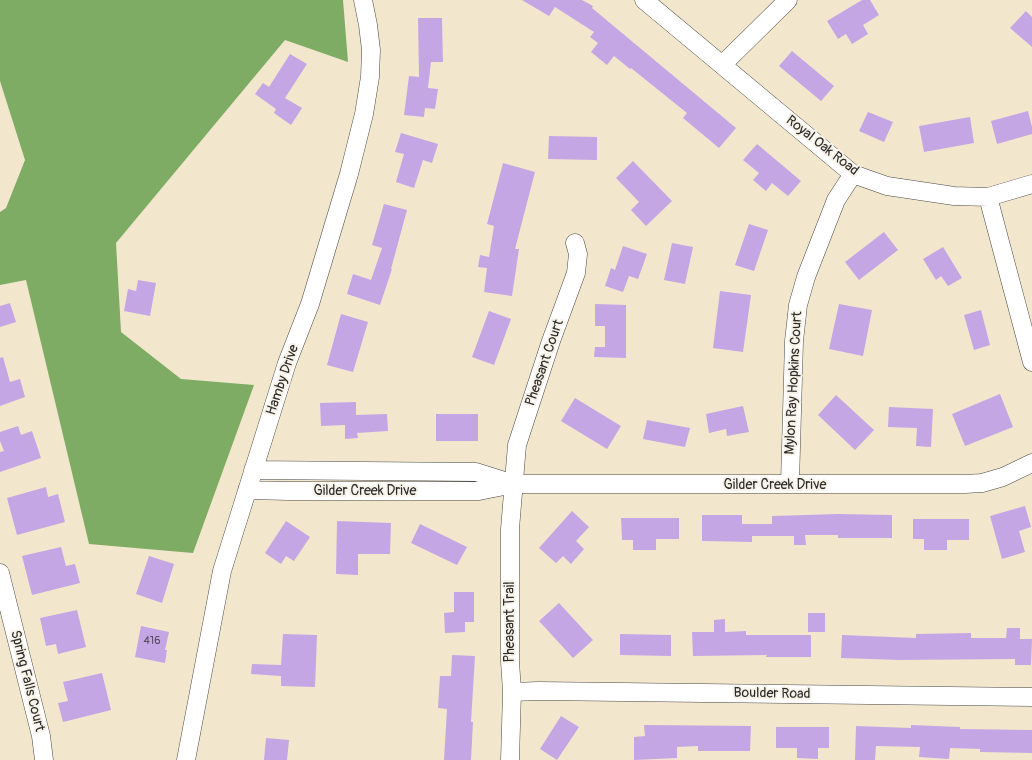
<!DOCTYPE html>
<html>
<head>
<meta charset="utf-8">
<style>
	body { margin:0 }
	canvas { display:block; background:#f2e6cd }
</style>
</head>
<body>
<canvas width="1032" height="760"></canvas>
<script>
const ctx = document.querySelector('canvas').getContext('2d');
ctx.lineJoin = 'round';
function fillPath(path, color) {
  ctx.fillStyle = color;
  ctx.fill(path, 'evenodd');
}
function poly(rows) {
  const path = new Path2D();
  for (const r of rows) {
    path.moveTo(r[0], r[1]);
    for (let i = 2; i < r.length; i += 2) path.lineTo(r[i], r[i + 1]);
  }
  return path;
}
function stroke(path, color, width, dash) {
  ctx.strokeStyle = color;
  ctx.lineWidth = width;
  ctx.lineCap = dash ? 'butt' : 'round';
  ctx.setLineDash(dash || []);
  ctx.stroke(path);
}
function label(font, color, halo, rows, align = 'center') {
  ctx.font = font + ' Pangolin,sans-serif';
  ctx.lineWidth = 4;
  ctx.setLineDash([]);
  ctx.textBaseline = 'middle';
  ctx.strokeStyle = halo;
  ctx.fillStyle = color;
  for (const [text, x, y, turn = 0] of rows) {
    ctx.save();
    ctx.translate(x, y);
    ctx.rotate((+turn || 0) * Math.PI / 180);
    ctx.textAlign = isNaN(turn) ? turn : align;
    if (halo) ctx.strokeText(text, 0, 0);
    ctx.fillText(text, 0, 0);
    ctx.restore();
  }
}
fillPath(poly([
	[0,0,343,0,348,62,285,40,116,243,121,332,181,379,254,385,193,553,89,544,26,280,0,285,0,212,6,208,25,160,0,81]
]), '#7eac65');
fillPath(poly([
	[522,0,582,0,593,6,592,8,736,128,719,148,683,118,687,113,631,68,630,69,614,56,607,65,591,52,598,43,590,37,594,32,555,7,549,16],
	[862,0,870,0,879,15,863,25,868,34,852,44,846,34,838,39,827,21],
	[1026,11,1032,17,1032,47,1010,28],
	[418,18,442,18,443,62,431,62,428,88,438,89,435,109,425,108,424,117,404,115,409,76,419,77],
	[792,51,834,86,821,101,779,66],
	[290,54,307,64,285,98,302,108,291,125,274,113,276,109,255,94,263,83,269,87],
	[1028,111,1032,127,1032,134,997,144,991,121],
	[868,112,893,122,884,142,859,131],
	[970,117,974,143,924,152,919,126],
	[401,133,438,144,432,163,423,160,414,188,396,182,404,154,395,152],
	[549,136,597,137,597,160,548,159],
	[757,144,801,181,788,196,772,183,766,191,753,180,759,173,743,160],
	[633,161,672,201,646,226,631,210,639,202,616,178],
	[503,163,535,172,515,249,519,249,512,296,484,292,487,268,478,267,480,255,489,257,494,226,487,224],
	[384,204,407,210,391,269,392,269,380,305,347,294,353,274,371,280,382,248,372,245],
	[749,224,768,230,754,271,735,265],
	[884,232,898,250,859,280,845,262],
	[672,243,693,247,685,284,664,280],
	[623,246,647,254,638,279,629,276,623,292,605,286,611,268,615,270],
	[943,247,962,278,948,286,941,276,936,280,923,259],
	[138,280,156,283,150,316,124,311,128,289,136,291],
	[720,291,751,295,743,352,713,348],
	[10,303,16,322,0,327,0,306],
	[595,304,626,305,626,358,594,357,595,347,605,347,605,326,595,326],
	[839,304,872,310,863,356,829,349],
	[981,310,990,345,974,350,964,315],
	[489,311,511,319,494,365,472,357],
	[341,314,368,322,353,372,327,365],
	[3,357,10,382,20,379,25,397,0,406,0,358],
	[1000,394,1013,427,965,446,952,414],
	[836,395,874,430,855,450,818,415],
	[575,398,621,426,607,449,561,421],
	[356,402,356,415,387,414,388,431,357,433,358,438,345,439,345,425,321,426,320,403],
	[743,406,749,432,727,436,726,429,709,433,706,414],
	[889,407,933,409,931,447,916,446,917,428,888,427],
	[436,414,478,414,478,441,436,441],
	[647,420,690,428,685,447,643,439],
	[18,426,21,435,32,431,41,458,0,472,0,452,4,451,0,441,0,432],
	[46,487,48,497,58,494,65,522,17,535,7,498],
	[1025,506,1031,527,1019,531,1025,552,1002,559,990,516],
	[572,511,589,527,576,541,584,549,571,564,563,556,556,563,539,548],
	[838,514,892,515,892,538,838,538,838,535,805,535,806,545,794,545,794,536,752,536,752,542,702,541,702,515,742,515,742,524,772,524,772,516],
	[621,518,679,518,679,539,656,539,656,550,633,550,633,540,622,540],
	[913,519,969,519,969,540,947,540,947,550,924,550,924,539,913,539],
	[286,521,310,537,294,561,286,556,281,564,265,553],
	[337,521,391,523,390,554,358,554,358,575,336,574],
	[420,524,467,547,457,565,411,543],
	[61,547,66,566,75,564,80,583,32,595,22,556],
	[149,556,174,564,162,603,136,594],
	[454,592,474,592,474,622,465,622,465,632,445,633,444,613,454,612],
	[559,603,593,640,573,658,539,621],
	[77,610,86,647,58,654,56,644,46,646,40,618],
	[808,613,825,613,825,632,808,632],
	[725,619,725,632,746,631,746,635,811,635,811,657,766,657,767,655,693,656,692,632,714,632,714,620],
	[141,626,169,632,165,650,167,650,165,663,135,657],
	[1007,628,1020,628,1020,639,1032,639,1031,665,1015,665,1015,659,899,660,841,658,842,635,916,638,916,634,971,633,971,638,1006,638],
	[283,634,317,635,315,687,281,686,281,676,251,674,252,664,281,665],
	[620,634,671,635,671,656,620,655],
	[452,655,475,656,471,722,473,722,471,760,444,760,447,709,438,708,440,676,451,676],
	[102,673,111,710,63,722,58,703,68,701,63,682],
	[561,716,579,727,557,760,540,749],
	[644,725,751,726,750,751,698,751,698,746,677,747,677,758,634,760,634,737,645,736],
	[911,725,960,727,960,729,1032,730,1032,753,980,752,980,749,950,748,949,759,919,757,920,747,876,746,875,760,855,760,856,726,911,728],
	[776,727,829,727,829,748,818,748,818,759,797,758,797,748,776,748],
	[266,738,289,740,287,760,264,760]
]), '#c5a6e5');
const minor = poly([
	[644,0,853,174,887,186,954,196,988,197,1032,184],
	[723,64,788,0],
	[988,197,1032,362],
	[253,470,476,472,511,483],
	[790,483,794,341,798,305,806,277,836,200,853,174],
	[247,490,289,491,479,491,514,484,965,484,982,483,1003,477,1032,463],
	[0,573,41,736,44,760],
	[512,692,539,691,1032,697],
	[186,760,222,571,287,363,310,304,349,174,364,114,370,77,371,50,368,25,363,0],
	[510,760,512,692,510,661,510,529,517,445,551,341,576,273,578,254,575,243]
]);
stroke(minor, '#494743', 19);
stroke(minor, '#fff', 18);
label('11px', '#524a5a', null, [
	["416",152,641]
]);
label('14px', '#2b2b2b', '#f7f3e8', [
	["Royal Oak Road",822,146,38],
	["Pheasant Court",545,363,-71],
	["Hamby Drive",283,380,-71],
	["Mylon Ray Hopkins Court",794,383,-87],
	["Gilder Creek Drive",775,485],
	["Gilder Creek Drive",365,491],
	["Pheasant Trail",510,622,-90],
	["Spring Falls Court",27,681,76],
	["Boulder Road",772,694,1]
]);
</script>
</body>
</html>
